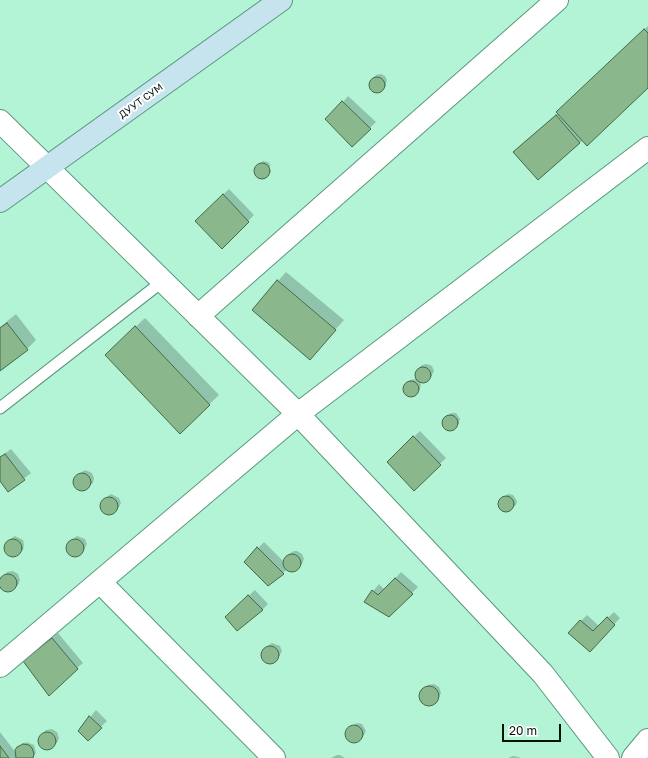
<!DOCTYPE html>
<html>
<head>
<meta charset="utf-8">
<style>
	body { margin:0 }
	#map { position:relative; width:648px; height:758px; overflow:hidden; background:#b3f4d7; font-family:"Golos Text",sans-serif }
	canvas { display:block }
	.scale { position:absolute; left:502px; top:724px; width:59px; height:18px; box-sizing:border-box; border:2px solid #001209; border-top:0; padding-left:5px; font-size:12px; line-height:14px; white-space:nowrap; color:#001209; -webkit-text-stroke:3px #fff; paint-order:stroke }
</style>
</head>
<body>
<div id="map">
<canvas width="648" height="758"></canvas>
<div class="scale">20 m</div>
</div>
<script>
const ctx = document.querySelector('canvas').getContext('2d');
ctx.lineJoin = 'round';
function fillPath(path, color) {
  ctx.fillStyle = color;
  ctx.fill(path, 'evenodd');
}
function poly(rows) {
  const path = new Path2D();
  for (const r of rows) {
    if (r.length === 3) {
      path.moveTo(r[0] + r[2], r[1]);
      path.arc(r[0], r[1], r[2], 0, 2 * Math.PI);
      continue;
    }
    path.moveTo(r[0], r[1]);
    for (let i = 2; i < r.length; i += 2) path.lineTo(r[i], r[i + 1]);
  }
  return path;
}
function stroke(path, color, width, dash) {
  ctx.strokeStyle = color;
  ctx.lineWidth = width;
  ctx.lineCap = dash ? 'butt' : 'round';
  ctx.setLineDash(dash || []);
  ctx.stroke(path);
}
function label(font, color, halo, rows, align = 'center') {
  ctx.font = font + ' "Golos Text",sans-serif';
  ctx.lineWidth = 4;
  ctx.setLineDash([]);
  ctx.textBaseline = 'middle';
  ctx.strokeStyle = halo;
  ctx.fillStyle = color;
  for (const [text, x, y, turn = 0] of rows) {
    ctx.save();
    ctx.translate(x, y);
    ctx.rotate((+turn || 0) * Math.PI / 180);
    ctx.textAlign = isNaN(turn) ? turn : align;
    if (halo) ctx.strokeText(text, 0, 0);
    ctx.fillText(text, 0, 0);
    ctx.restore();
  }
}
fillPath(poly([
	[648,26,648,87,583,140,538,179,523,143,558,113,569,101],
	[381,74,385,76,387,80,385,87,378,92,372,89,370,85,373,78,376,75],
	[348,96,376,122,352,146,343,102],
	[263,161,268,162,271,166,270,166,268,175,263,179,257,176,255,172,256,167],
	[229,189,254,215,222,248,196,221],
	[286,272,344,320,310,358,278,281],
	[16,314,36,340,27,349,0,370,0,327],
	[145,318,219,395,180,432,115,346],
	[427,364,432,366,434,371,431,377,424,382,419,380,421,385,419,391,416,394,412,396,406,394,404,390,407,383,410,380,415,379,418,380,416,375,419,368,422,365],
	[451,413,456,413,460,419,458,425,451,430,445,428,443,424,444,419],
	[420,431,446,458,414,489,388,462],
	[11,449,31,473,8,491,0,480,0,457],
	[85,470,92,473,94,478,93,483,83,490,76,487,74,481,76,476],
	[111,494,119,498,121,503,117,510,114,513,109,515,104,514,100,506,102,501],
	[508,494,513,495,517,501,516,505,507,512,501,509,499,505,500,500],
	[15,536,23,540,24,545,23,550,13,557,6,553,4,548,6,542],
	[77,536,85,539,87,544,83,551,80,554,75,556,68,553,66,548,68,542],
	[264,542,284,562,286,557,289,554,294,551,297,551,302,554,304,559,302,564,293,571,287,569,283,573,245,562],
	[13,571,18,574,20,580,18,585,8,592,1,588,0,580,7,572],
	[401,572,418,587,389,616,365,601,379,584,385,590],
	[255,590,268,604,262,610,232,611],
	[614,612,620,618,596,645,569,633,587,615,599,626],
	[58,633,83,663,77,668,24,661],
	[272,643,280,646,282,651,278,658,275,662,270,663,265,662,261,654,263,649],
	[434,684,439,687,441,693,437,699,434,703,429,704,422,701,420,696,423,690,428,685],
	[96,710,107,721,88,739,79,731],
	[357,723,362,724,366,731,362,738,359,741,354,743,347,740,346,734,349,728],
	[52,729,57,732,59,738,57,743,47,750,42,748,39,744,41,735,46,730],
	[0,732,16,753,18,748,26,742,34,745,36,753,32,758,0,758],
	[337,755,340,755,345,758,331,758],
	[513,756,519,757,520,758,508,758]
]), '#0003');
const building = poly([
	[644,29,648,33,648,88,587,146,556,112,644,29],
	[377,85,8],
	[342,101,371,129,352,147,325,119,342,101],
	[556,115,580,143,538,180,513,152,556,115],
	[262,171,8],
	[223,194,249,222,222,249,195,221,223,194],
	[277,280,336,330,310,360,252,310,277,280],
	[7,323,28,350,0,371,0,328,7,323],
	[135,326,210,405,180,434,105,355,135,326],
	[423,375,8],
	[411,389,8],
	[450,423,8],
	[413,436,441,465,414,491,387,462,413,436],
	[5,454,25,480,8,492,0,481,0,457,5,454],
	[82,482,9],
	[506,504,8],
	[109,506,9],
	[13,548,9],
	[75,548,9],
	[257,547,284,574,268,586,244,562,257,547],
	[292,563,9],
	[8,583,9],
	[395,578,413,594,389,617,364,602,372,590,378,595,395,578],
	[248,595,263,610,237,631,225,617,248,595],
	[607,617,615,625,590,652,568,633,580,620,593,631,607,617],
	[52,638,78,669,49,696,23,661,52,638],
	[270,655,9],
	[429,696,10],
	[89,716,102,728,88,741,78,731,89,716],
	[354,734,9],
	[47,741,9],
	[23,744,29,745,32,748,34,754,33,758,16,758,15,750,17,747,23,744],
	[0,746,9,758,0,758,0,746]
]);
fillPath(building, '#8bb78c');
stroke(building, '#426b44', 1);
const lane = poly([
	[0,408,163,281]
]);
const street = poly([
	[0,121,298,414,0,666],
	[198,316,557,0],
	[100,582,274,758],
	[608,758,543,674,298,414,648,148],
	[633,758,648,740]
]);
const secondary = poly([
	[0,201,281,0]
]);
stroke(lane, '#5a987e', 13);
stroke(street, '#5a987e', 24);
stroke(secondary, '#5a987e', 24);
stroke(lane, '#fff', 11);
stroke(street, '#fff', 22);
stroke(secondary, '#c6e4ee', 22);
label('10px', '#001209', '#fff', [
	["ДУУТ СУМ",141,101,-36]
]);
</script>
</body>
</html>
